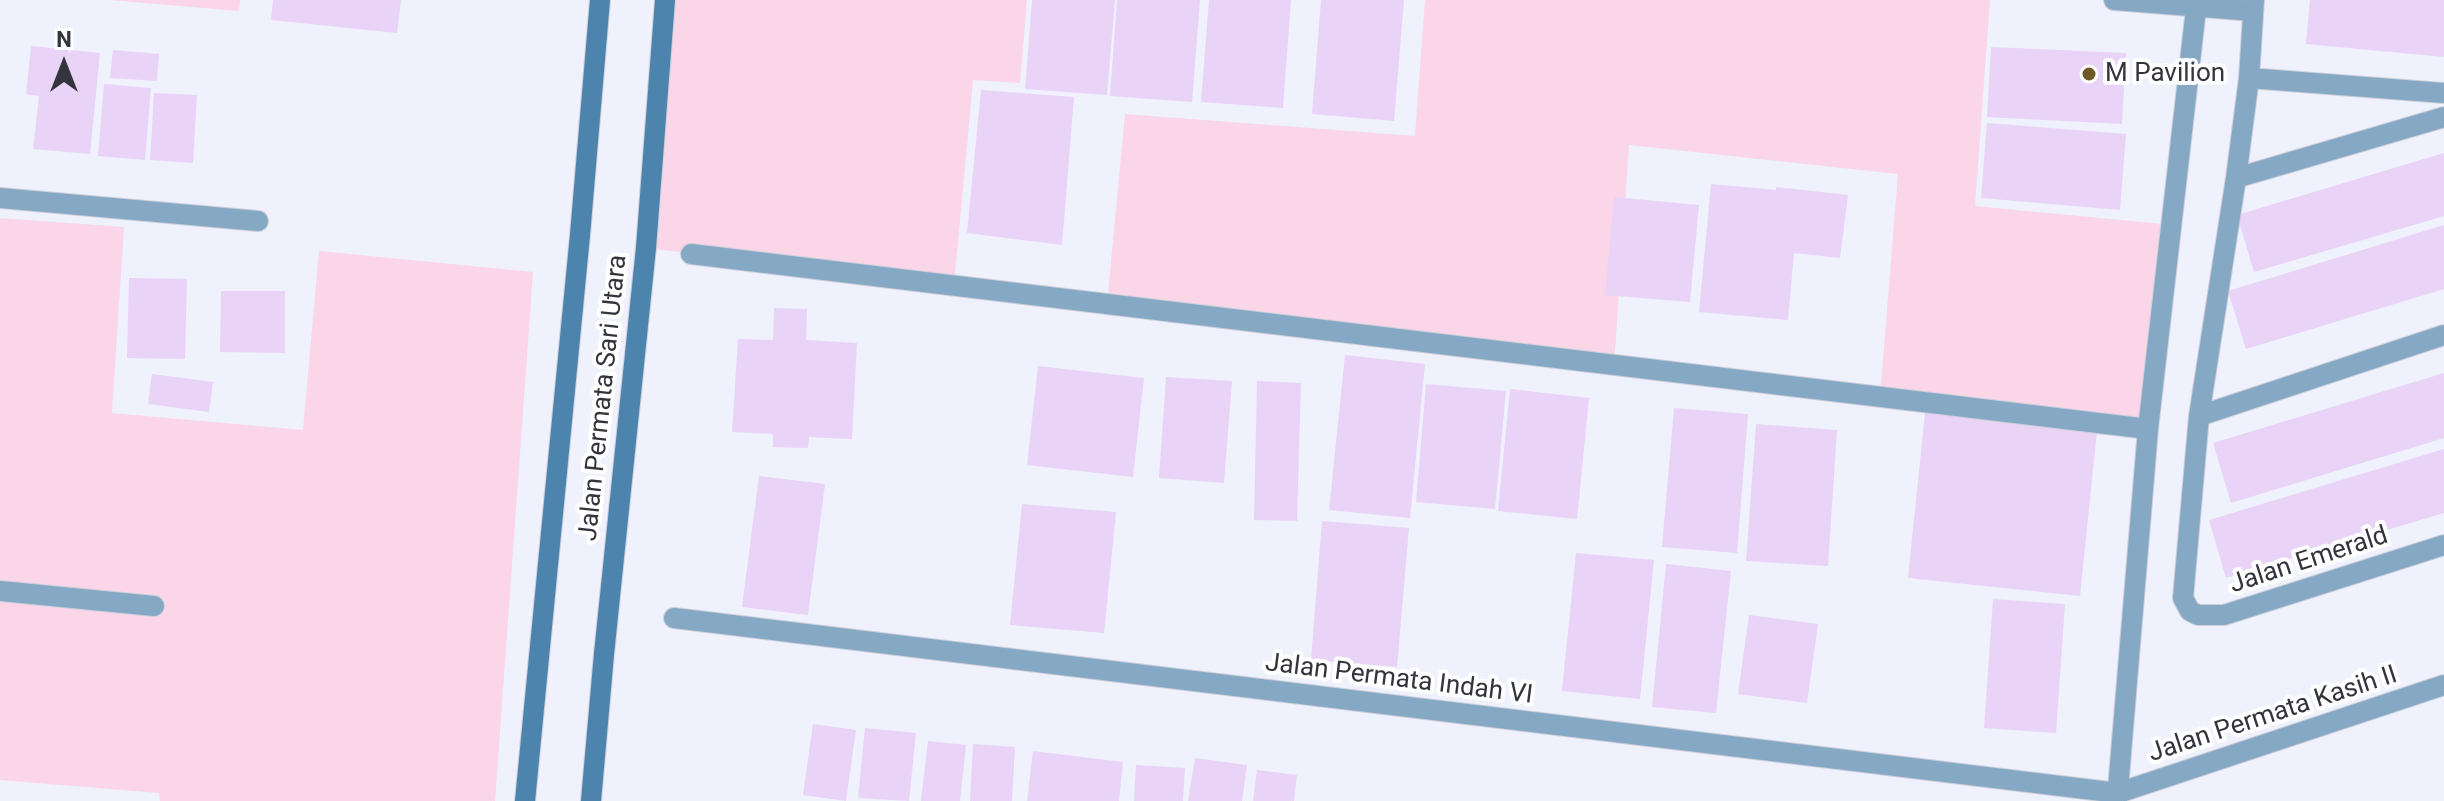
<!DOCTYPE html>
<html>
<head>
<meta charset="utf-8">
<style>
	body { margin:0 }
	#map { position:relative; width:2444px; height:801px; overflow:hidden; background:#eff1fc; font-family:Roboto,sans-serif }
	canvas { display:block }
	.north { position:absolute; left:24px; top:24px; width:80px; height:80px; -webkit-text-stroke:6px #fff; paint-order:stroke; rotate:0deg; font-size:22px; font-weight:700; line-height:32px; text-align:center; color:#34353c }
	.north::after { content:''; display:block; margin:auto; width:28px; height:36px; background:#34353c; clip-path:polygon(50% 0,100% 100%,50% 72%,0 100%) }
</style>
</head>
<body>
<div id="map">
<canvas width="2444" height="801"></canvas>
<div class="north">N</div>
</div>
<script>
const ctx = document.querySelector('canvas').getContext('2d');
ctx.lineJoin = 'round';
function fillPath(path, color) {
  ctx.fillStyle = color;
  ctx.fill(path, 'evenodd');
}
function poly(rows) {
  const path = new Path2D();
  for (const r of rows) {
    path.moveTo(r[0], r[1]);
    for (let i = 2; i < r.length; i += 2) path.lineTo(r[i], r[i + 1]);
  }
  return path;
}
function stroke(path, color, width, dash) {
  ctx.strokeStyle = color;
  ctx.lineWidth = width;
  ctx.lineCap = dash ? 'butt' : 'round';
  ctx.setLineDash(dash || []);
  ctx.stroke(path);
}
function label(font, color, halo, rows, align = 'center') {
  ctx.font = font + ' Roboto,sans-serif';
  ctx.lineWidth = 8;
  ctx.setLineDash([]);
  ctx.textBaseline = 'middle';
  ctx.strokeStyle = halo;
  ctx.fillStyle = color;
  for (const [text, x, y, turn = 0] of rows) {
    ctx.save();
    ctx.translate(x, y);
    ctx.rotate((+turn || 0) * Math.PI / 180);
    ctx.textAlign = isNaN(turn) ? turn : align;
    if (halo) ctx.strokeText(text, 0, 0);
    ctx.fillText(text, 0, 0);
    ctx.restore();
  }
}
fillPath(poly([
	[110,0,240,0,239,11],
	[665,0,1027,0,1020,83,973,80,954,285,646,248],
	[1425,0,1990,0,1975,206,2172,225,2148,429,1880,397,1898,174,1629,145,1614,365,1107,304,1125,114,1415,136],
	[0,218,124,227,112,413,303,430,319,251,533,272,495,801,160,801,159,793,0,780]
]), '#fad6e8');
fillPath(poly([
	[273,0,401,0,397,33,271,20],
	[1032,0,1115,0,1107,95,1025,89],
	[1117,0,1200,0,1192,102,1110,96],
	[1209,0,1291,0,1283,108,1201,102],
	[1321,0,1404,0,1394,121,1312,114],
	[2310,0,2444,0,2444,57,2306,44],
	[31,46,100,53,90,154,33,149,39,96,26,94],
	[1991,47,2126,53,2122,124,1987,117],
	[113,50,159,54,157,81,110,78],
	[104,84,151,88,145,160,98,156],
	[981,90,1074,97,1062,245,967,233],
	[154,93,197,95,193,163,150,160],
	[1987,123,2126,134,2120,210,1981,198],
	[2444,153,2444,216,2254,272,2237,215],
	[1711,184,1776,190,1776,187,1848,195,1840,258,1794,253,1788,320,1699,312],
	[1614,197,1699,205,1690,302,1605,295],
	[2444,225,2444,289,2246,349,2228,291],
	[129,278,187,279,185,359,127,358],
	[221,291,285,291,285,353,220,352],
	[774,308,807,309,806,340,857,343,852,439,809,437,808,448,773,447,773,434,732,432,738,339,773,340],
	[1345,355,1425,364,1410,518,1329,510],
	[1038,366,1144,378,1133,477,1027,465],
	[2444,373,2444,438,2231,503,2213,443],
	[152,374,213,382,209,412,148,404],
	[1166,377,1232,381,1224,483,1159,478],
	[1257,381,1301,383,1297,521,1254,520],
	[1426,384,1506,391,1495,509,1416,502],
	[1510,389,1589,398,1577,519,1498,511],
	[1674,408,1748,414,1737,553,1662,547],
	[1925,413,2097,431,2080,596,1908,578],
	[1756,424,1837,430,1828,566,1746,561],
	[2444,449,2444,513,2226,578,2209,520],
	[759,476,825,484,808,615,742,607],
	[1022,504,1116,512,1104,633,1010,625],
	[1322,521,1409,528,1397,667,1311,660],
	[1576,553,1654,560,1640,699,1562,691],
	[1666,564,1731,571,1716,713,1652,707],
	[1993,599,2065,604,2056,733,1984,728],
	[1749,615,1818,624,1807,703,1738,694],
	[813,724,856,730,846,801,803,795],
	[865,728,916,733,909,801,858,798],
	[928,741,966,745,960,801,921,801],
	[973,744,1015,747,1012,801,970,801],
	[1033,751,1123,762,1119,801,1027,801],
	[1195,758,1247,765,1242,801,1188,801],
	[1136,765,1185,768,1183,801,1134,801],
	[1257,770,1297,775,1294,801,1253,801]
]), '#e9d4f7');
const street = poly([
	[2114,0,2253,11],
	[2249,78,2444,93],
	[2236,178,2444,117],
	[0,198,258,221],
	[691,254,2148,429],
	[2444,335,2199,416,2183,598,2190,611,2198,615,2224,615,2444,545],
	[2199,416,2236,178,2249,78,2254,0],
	[0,591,154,606],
	[674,618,2118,793,2444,685],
	[2117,801,2148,429,2197,0]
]);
const secondary = poly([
	[525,801,580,235,600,0],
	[591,801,604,654,646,248,665,0]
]);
stroke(street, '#cdcfd9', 22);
stroke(secondary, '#cdcfd9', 22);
stroke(street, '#85a8c5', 20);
stroke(secondary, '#4d84ae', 20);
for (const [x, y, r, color] of [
	[2089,74,8,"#6d5a28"]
]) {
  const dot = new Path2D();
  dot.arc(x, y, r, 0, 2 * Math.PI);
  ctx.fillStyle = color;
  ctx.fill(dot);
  stroke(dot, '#fff', 3);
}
label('26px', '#34353c', '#fff', [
	["M Pavilion",2105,74]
], 'left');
label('26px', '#34353c', '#fff', [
	["Jalan Permata Sari Utara",604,398,-84],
	["Jalan Emerald",2309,561,-18],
	["Jalan Permata Indah VI",1399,680,7],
	["Jalan Permata Kasih II",2273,715,-18]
]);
</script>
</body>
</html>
